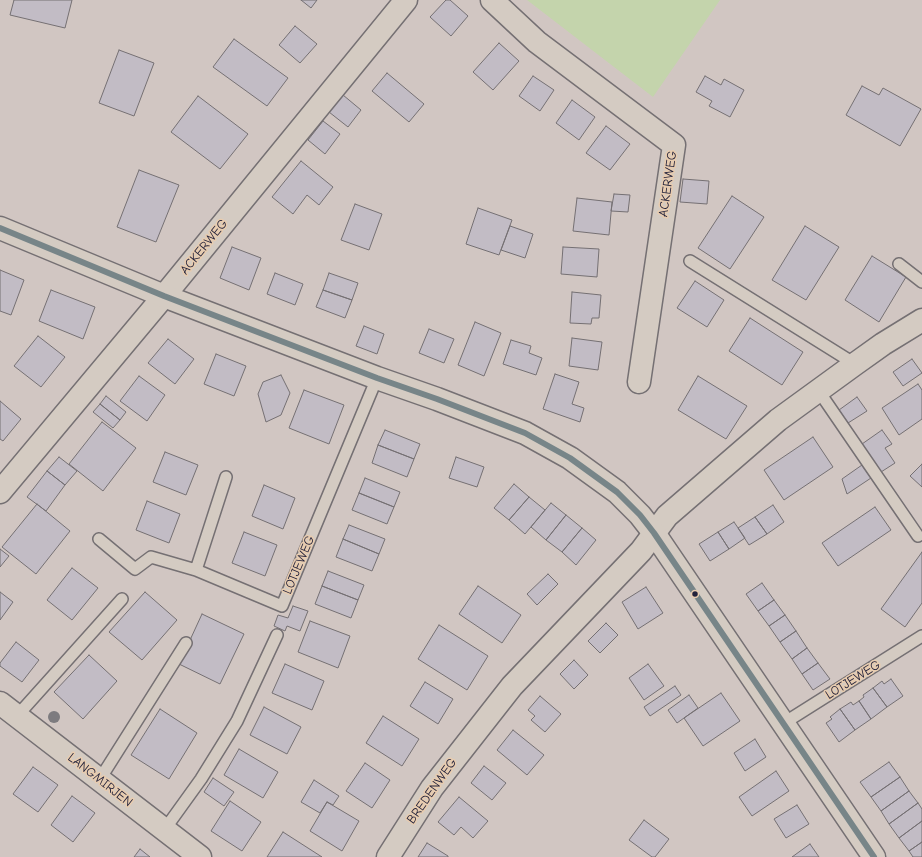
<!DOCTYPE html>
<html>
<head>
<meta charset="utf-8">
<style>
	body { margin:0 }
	canvas { display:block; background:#d1c6c2 }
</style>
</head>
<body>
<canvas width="922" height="857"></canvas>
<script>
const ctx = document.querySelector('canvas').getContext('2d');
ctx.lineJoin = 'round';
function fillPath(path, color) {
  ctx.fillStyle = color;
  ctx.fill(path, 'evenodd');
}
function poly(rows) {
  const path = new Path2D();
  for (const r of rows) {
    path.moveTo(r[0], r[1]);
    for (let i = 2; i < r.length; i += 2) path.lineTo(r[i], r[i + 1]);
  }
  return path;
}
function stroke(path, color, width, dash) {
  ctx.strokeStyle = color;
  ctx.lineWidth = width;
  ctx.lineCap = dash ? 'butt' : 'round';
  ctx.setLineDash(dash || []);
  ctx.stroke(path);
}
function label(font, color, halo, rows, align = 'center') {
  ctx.font = font + ' "Comic Neue",sans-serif';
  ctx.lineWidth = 3;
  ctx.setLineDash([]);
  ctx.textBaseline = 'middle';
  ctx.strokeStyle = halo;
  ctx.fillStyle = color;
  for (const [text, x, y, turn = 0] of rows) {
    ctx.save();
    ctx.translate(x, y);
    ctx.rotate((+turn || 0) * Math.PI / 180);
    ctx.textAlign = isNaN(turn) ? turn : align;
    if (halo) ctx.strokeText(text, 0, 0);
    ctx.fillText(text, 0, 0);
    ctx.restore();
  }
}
fillPath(poly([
	[527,0,720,0,653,97]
]), '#c4d4ac');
const building = poly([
	[14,0,72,0,65,28,10,15,14,0],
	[301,0,317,0,311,8,301,0],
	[446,0,450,0,468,16,451,36,430,17,446,0],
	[295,26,317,44,300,63,279,45,295,26],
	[234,39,288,78,267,106,213,67,234,39],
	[499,43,519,61,493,90,473,72,499,43],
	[119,50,154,63,134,116,99,103,119,50],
	[387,73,424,104,409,122,372,91,387,73],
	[533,76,554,90,540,111,519,96,533,76],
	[705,76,721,85,724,79,744,90,730,117,709,106,712,101,696,92,705,76],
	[862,86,879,95,883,88,921,109,900,146,846,115,862,86],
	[343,95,361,110,348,127,329,112,343,95],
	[198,96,248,134,220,169,171,132,198,96],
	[572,100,595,117,579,140,556,123,572,100],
	[323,121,340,134,325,154,308,140,323,121],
	[606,126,630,144,610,170,586,153,606,126],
	[301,161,333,187,319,205,307,195,293,214,272,197,301,161],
	[139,170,179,185,156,242,117,227,139,170],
	[683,179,709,181,707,204,680,202,683,179],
	[614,194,630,195,628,212,611,211,614,194],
	[732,196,764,217,730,269,698,248,732,196],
	[577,198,612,202,609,235,573,231,577,198],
	[355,204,382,214,369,250,341,240,355,204],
	[478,208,512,220,499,255,466,244,478,208],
	[510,226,533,234,525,258,501,250,510,226],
	[805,226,839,247,806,300,772,280,805,226],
	[232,247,261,258,249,290,220,278,232,247],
	[563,247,599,249,597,277,561,274,563,247],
	[872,256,906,277,879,322,845,300,872,256],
	[0,270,24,280,11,315,0,311,0,270],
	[275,273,303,284,295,305,267,294,275,273],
	[329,273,358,283,352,300,323,290,329,273],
	[695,281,724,300,707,327,677,308,695,281],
	[51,290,95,307,83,339,39,321,51,290],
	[323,290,352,300,345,318,316,307,323,290],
	[572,292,601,295,599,318,592,318,591,324,570,323,572,292],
	[750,318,803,352,782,385,729,351,750,318],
	[475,322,501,333,484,376,458,365,475,322],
	[364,326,384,334,377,354,356,346,364,326],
	[429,329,454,339,444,363,419,353,429,329],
	[38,336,65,357,41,387,14,366,38,336],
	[572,338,602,342,598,370,569,366,572,338],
	[168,339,194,359,175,384,148,363,168,339],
	[511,340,531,346,529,353,542,358,536,375,503,364,511,340],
	[216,354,246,366,234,396,204,384,216,354],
	[912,359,922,373,903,386,893,372,912,359],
	[555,374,579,382,572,404,584,408,580,422,543,409,555,374],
	[281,375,290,393,281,415,266,422,258,394,263,382,281,375],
	[139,376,165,395,147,421,120,401,139,376],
	[698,376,747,406,726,439,678,410,698,376],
	[918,384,922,390,922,419,899,435,882,408,918,384],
	[304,390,344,405,329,444,289,428,304,390],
	[106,396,126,412,120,420,100,404,106,396],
	[857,397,867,411,848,423,839,410,857,397],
	[0,401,21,419,3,441,0,439,0,401],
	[100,404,120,420,113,428,93,412,100,404],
	[102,422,136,448,103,491,69,464,102,422],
	[385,430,420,444,414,459,378,445,385,430],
	[882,430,892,444,885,448,895,463,881,472,862,444,882,430],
	[813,437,833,467,784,500,764,470,813,437],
	[378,445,414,459,407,477,372,463,378,445],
	[165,452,198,465,186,495,153,482,165,452],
	[59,457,77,471,65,485,47,471,59,457],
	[456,457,484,467,477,487,449,478,456,457],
	[922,464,922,487,910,476,922,464],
	[862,465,871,478,847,494,842,479,862,465],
	[47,471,65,485,46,511,27,497,47,471],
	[365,478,400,492,394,507,359,493,365,478],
	[514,484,529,497,509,520,494,508,514,484],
	[264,485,295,498,283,529,252,516,264,485],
	[359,493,394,507,387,524,352,510,359,493],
	[529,497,545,510,525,534,509,520,529,497],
	[147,501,180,514,169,543,136,530,147,501],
	[551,503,566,515,546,540,531,527,551,503],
	[37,504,70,531,36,574,2,547,37,504],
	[773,505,784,522,767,534,755,517,773,505],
	[875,507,891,530,838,566,822,543,875,507],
	[566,515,582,528,562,552,546,540,566,515],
	[755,517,767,534,749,545,738,528,755,517],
	[734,522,745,538,729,549,718,532,734,522],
	[349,525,385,539,379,554,343,539,349,525],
	[582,528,596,540,576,565,562,552,582,528],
	[244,532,277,545,265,576,232,563,244,532],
	[718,532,729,549,710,561,699,544,718,532],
	[343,539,379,554,372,571,336,557,343,539],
	[0,549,9,556,0,567,0,549],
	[922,552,922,603,905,627,881,609,922,552],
	[72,568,98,588,72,620,47,600,72,568],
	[328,571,364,585,358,600,322,586,328,571],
	[548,574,558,584,537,605,527,594,548,574],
	[762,583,774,600,758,611,746,594,762,583],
	[322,586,358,600,351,618,315,604,322,586],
	[478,586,521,615,502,643,459,614,478,586],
	[646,587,663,613,638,629,622,602,646,587],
	[0,592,13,602,0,620,0,592],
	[145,592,177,620,142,660,109,632,145,592],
	[774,600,785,615,769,626,758,611,774,600],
	[293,606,308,611,300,631,287,626,285,631,274,626,278,615,288,618,293,606],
	[202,614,244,634,220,684,179,664,202,614],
	[785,615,796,631,780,642,769,626,785,615],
	[310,621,350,636,338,668,298,652,310,621],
	[606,623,618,635,600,653,588,641,606,623],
	[439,625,488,656,467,690,418,659,439,625],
	[796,631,807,648,792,659,780,642,796,631],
	[16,642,39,660,22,682,0,666,0,663,16,642],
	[807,648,818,663,802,674,792,659,807,648],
	[89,655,117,681,83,719,54,692,89,655],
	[574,660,588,675,574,689,560,674,574,660],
	[818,663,830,679,813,690,802,674,818,663],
	[285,664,324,681,312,710,272,693,285,664],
	[648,664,664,686,644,700,629,678,648,664],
	[891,679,903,696,887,707,873,688,882,681,884,684,891,679],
	[425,682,453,699,438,724,410,706,425,682],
	[675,686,681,695,650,716,644,707,675,686],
	[873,688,887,707,871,719,859,701,864,697,863,695,873,688],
	[721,693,740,721,703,746,684,718,721,693],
	[689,695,698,708,677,723,668,710,689,695],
	[540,696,561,714,545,732,531,720,535,716,528,710,540,696],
	[859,701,871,719,855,730,840,709,851,702,853,705,859,701],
	[264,707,301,727,287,754,250,735,264,707],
	[160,709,197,733,169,779,131,755,160,709],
	[840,709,855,730,839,742,826,723,832,719,830,717,840,709],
	[383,716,419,739,402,766,366,743,383,716],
	[513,730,544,755,527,775,497,750,513,730],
	[755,739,766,757,745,771,734,753,755,739],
	[239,749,278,772,263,798,224,775,239,749],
	[889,762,900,777,871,797,860,782,889,762],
	[365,763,390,780,372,808,346,791,365,763],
	[484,766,506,783,492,800,471,783,484,766],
	[33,767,58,785,38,812,13,794,33,767],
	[776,771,789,791,752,816,739,797,776,771],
	[900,777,909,791,881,811,871,797,900,777],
	[213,778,234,792,224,806,204,792,213,778],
	[314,780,339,796,333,805,327,802,320,813,301,802,314,780],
	[909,791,918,803,889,824,881,811,909,791],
	[72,796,95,813,73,842,51,825,72,796],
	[459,797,488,821,473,838,461,827,454,835,438,822,459,797],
	[230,801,261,822,242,851,211,831,230,801],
	[327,802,359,821,342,851,310,831,327,802],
	[918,803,922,809,922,821,899,838,889,824,918,803],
	[797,805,809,824,786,838,774,819,797,805],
	[644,820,669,839,655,857,652,857,629,840,644,820],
	[922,821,922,842,909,851,899,838,922,821],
	[283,832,322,857,267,857,283,832],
	[922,842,922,857,913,857,909,851,922,842],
	[427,843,448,856,448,857,418,857,427,843],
	[810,844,819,857,792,857,810,844],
	[140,849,150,857,134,857,140,849]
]);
fillPath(building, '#c2bcc5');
stroke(building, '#757073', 1);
const service = poly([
	[690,261,855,364],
	[899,264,922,282],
	[818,390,918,536],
	[99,539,135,569,151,557,196,570,282,606,377,378],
	[196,570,226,477],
	[17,716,122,599],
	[784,723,922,636],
	[100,779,186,643],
	[165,829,201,779,237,721,277,635]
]);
const minor = poly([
	[492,0,537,42,674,145,639,382],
	[0,492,164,296,406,0],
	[0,703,200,857],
	[388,857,432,788,512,686,641,551,667,516,778,420,855,364,883,344,922,320]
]);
const tertiary = poly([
	[0,228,164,296,377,378,437,399,525,433,570,458,617,492,640,515,654,533,874,857]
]);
stroke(service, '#757073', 14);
stroke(minor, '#757073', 25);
stroke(tertiary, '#757073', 25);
stroke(service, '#d4cbc2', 11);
stroke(minor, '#d4cbc2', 22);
stroke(tertiary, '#d4cbc2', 22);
stroke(poly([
	[0,228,164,296,377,378,437,399,525,433,570,458,617,492,640,515,654,533,874,857]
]), '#778588', 6);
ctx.fillStyle = '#7d7b7f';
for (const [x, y] of [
	[54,717]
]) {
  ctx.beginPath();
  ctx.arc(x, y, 6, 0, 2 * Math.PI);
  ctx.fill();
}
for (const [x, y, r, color] of [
	[695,594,3.5,"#22223b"]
]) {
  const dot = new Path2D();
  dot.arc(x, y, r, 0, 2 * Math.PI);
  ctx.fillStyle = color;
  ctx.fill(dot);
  stroke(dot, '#e8ccaf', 1.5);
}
label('13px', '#22223b', '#e8ccaf', [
	["ACKERWEG",668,184,-82],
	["ACKERWEG",204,247,-51],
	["LOTJEWEG",299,565,-67],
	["LOTJEWEG",853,680,-32],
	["LANGMIRJEN",100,780,38],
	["BREDENWEG",432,791,-55]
]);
</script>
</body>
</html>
